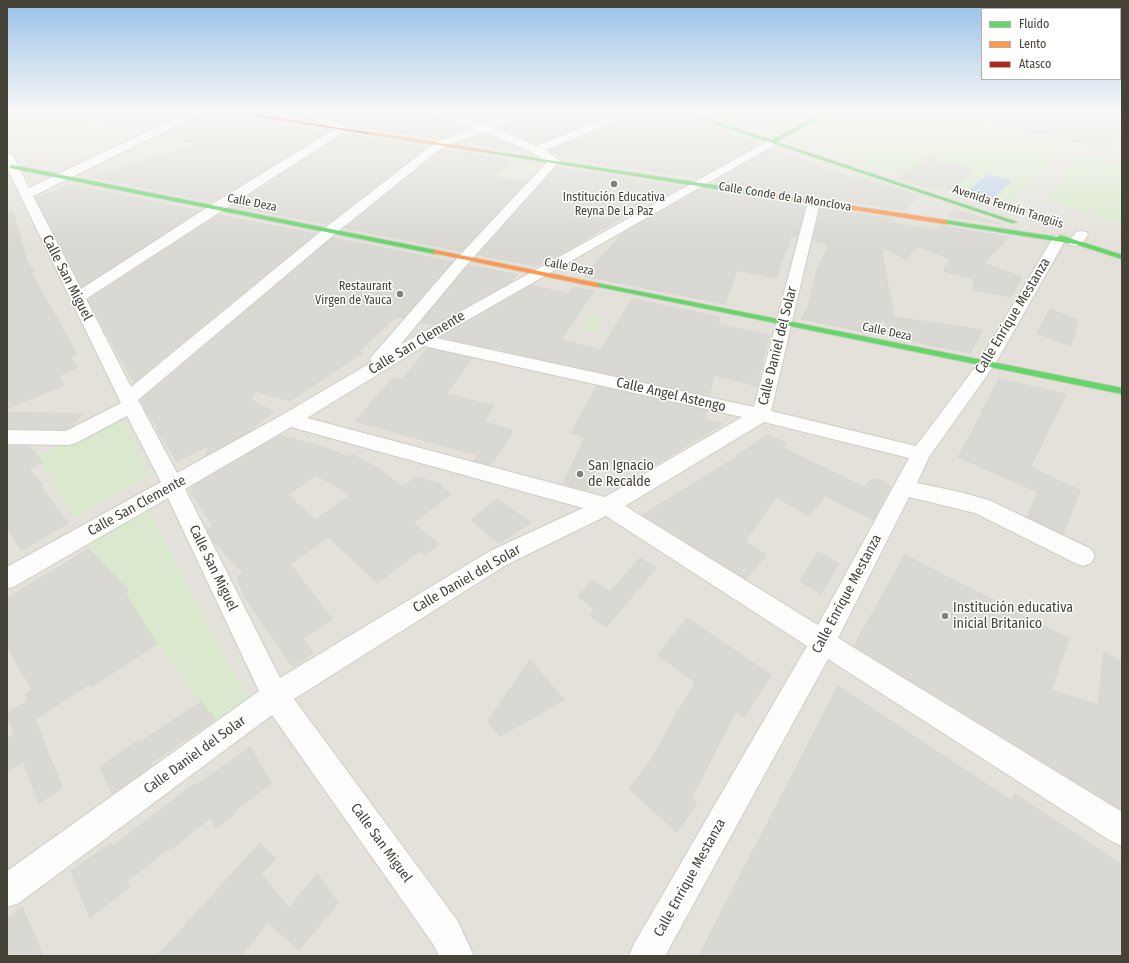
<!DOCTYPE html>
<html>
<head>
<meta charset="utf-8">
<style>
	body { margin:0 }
	#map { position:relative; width:1129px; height:963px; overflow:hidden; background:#f0efea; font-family:"Fira Sans Condensed",sans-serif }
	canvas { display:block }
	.frame { position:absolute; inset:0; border:8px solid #454238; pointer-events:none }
	.legend { position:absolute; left:981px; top:8px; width:140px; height:72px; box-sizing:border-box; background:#fff; border:1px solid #b5b3af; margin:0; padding:5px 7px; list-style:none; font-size:12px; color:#454238 }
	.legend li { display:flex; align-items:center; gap:8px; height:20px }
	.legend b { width:20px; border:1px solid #b5b3af }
</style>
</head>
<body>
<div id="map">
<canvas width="1129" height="963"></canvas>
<div class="frame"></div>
<ul class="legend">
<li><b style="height:5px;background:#63d668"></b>Fluido</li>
<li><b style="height:5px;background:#ff974d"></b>Lento</li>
<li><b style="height:5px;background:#b3261e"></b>Atasco</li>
</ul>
</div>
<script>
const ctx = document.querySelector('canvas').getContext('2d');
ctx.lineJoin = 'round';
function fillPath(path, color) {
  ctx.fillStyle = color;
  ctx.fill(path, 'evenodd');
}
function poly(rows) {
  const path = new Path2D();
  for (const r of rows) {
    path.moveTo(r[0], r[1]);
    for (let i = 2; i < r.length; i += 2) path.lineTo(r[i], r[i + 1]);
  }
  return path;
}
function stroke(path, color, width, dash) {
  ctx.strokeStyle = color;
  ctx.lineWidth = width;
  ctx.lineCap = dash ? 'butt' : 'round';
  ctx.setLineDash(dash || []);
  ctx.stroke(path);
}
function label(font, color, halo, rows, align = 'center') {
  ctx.font = font + ' "Fira Sans Condensed",sans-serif';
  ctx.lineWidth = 3;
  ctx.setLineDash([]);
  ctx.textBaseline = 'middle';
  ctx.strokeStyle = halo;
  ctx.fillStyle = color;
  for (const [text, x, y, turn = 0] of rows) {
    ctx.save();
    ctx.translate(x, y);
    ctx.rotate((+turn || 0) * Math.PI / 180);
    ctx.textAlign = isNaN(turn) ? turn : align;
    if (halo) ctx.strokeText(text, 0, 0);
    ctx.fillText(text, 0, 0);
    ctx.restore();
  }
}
fillPath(poly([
	[7,111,1122,111,1122,956,7,956]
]), '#e3e1d9');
fillPath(poly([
	[515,162,537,166,522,182,499,178]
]), '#e6e4d7');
fillPath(poly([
	[877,111,924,111,1065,147,1006,208,819,148],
	[1080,154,1122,165,1122,223,1047,200],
	[588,317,602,319,597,333,584,328],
	[120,416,150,474,75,517,37,456],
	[148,510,250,703,218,723,157,644,131,603,88,545]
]), '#dae8cd');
fillPath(poly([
	[988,174,1012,181,993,198,969,190]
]), '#c0d3e9');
const building = poly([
	[81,111,187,111,142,132,80,119,81,111],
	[204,111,219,111,221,114,225,115,328,132,213,202,92,177,198,144,159,136,203,114,204,111],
	[252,111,298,111,299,114,311,120,252,111],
	[315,111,427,111,429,114,470,128,440,139,346,125,315,111],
	[446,111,518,111,484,123,446,111],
	[537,111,574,111,576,114,595,121,536,144,498,128,536,114,537,111],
	[593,111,668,111,674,114,759,143,756,145,758,145,698,178,562,158,563,156,548,150,614,124,615,120,613,118,593,111],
	[697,111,790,111,758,132,695,112,697,111],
	[966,111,1117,111,1113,115,1120,117,1106,129,1117,131,1115,134,1117,134,1104,149,1040,133,1038,135,965,117,966,111],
	[343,134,427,147,327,224,233,206,343,134],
	[484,134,522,149,518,151,460,142,484,134],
	[443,149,510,160,493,177,526,182,461,251,345,228,443,149],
	[770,149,859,180,860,178,888,187,889,186,919,196,904,210,714,181,770,149],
	[927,158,953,165,955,164,974,170,950,189,933,184,928,188,900,178,927,158],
	[556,167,683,187,648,206,656,197,564,252,536,266,478,255,556,167],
	[72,185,200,211,82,287,36,198,72,185],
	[700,189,805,206,797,237,791,236,776,278,737,270,725,304,584,276,624,232,700,189],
	[820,208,893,219,890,222,936,230,939,226,1009,237,983,263,1022,277,1011,297,972,290,975,279,943,271,951,259,917,246,906,259,881,247,894,317,983,330,970,353,894,338,883,319,874,334,801,319,808,308,818,267,829,244,813,240,820,208],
	[954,209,1001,224,948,216,954,209],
	[13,211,26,260,34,272,31,273,77,354,70,357,77,368,58,376,63,385,7,409,7,212,13,211],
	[219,215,315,234,134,382,88,300,219,215],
	[333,238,452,262,403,318,396,317,359,351,362,353,290,401,255,391,251,400,274,412,253,427,255,428,206,455,209,446,177,461,157,430,159,429,147,413,141,400,333,238],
	[468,265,518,275,510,280,513,281,433,325,421,322,468,265],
	[531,285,567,294,574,287,594,291,561,340,601,350,632,299,720,317,718,324,769,335,757,386,714,375,709,396,514,353,494,348,493,349,440,337,531,285],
	[1050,309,1078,320,1071,346,1037,333,1050,309],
	[428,348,472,358,446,394,494,406,484,421,513,431,496,458,488,465,474,461,477,455,355,421,393,378,402,380,428,348],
	[999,379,1066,394,1031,466,1034,468,1033,469,1080,490,1063,534,1027,517,1038,492,958,457,982,413,981,412,999,379],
	[597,386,706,410,704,419,723,424,643,472,600,461,586,490,563,484,585,437,571,433,597,386],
	[7,412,82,414,73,426,66,429,7,429,7,412],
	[280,435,326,448,348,457,351,454,378,468,403,487,416,477,441,484,441,486,451,494,413,523,439,544,425,555,419,551,378,583,328,537,290,564,332,619,303,638,313,653,293,667,245,598,237,578,243,573,213,541,207,530,213,526,191,493,194,485,280,435],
	[316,475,351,495,315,520,288,495,316,475],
	[767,435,786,443,783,448,865,488,870,480,878,479,890,486,874,520,825,496,809,516,776,497,745,541,766,555,746,579,642,515,727,463,767,435],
	[7,446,29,446,42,462,29,469,43,485,40,486,68,523,22,550,7,528,7,446],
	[497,499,531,523,499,543,471,520,497,499],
	[89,549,129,591,125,593,157,644,91,687,88,685,35,719,62,788,39,803,23,761,7,772,7,739,14,735,7,713,28,701,25,694,32,689,7,646,7,598,89,549],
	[818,552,839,564,821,594,800,581,818,552],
	[905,555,1069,639,1051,690,1098,705,1104,652,1122,662,1122,810,854,646,905,555],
	[640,558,656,568,606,627,590,616,595,610,578,596,593,580,610,592,640,558],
	[687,618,771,675,744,717,736,711,691,798,697,803,677,832,629,789,649,763,695,682,658,655,687,618],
	[530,660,564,700,500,736,488,721,530,660],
	[838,686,1012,801,1015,794,1122,865,1122,956,699,956,838,686],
	[201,702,215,719,151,763,152,766,112,794,100,767,139,740,140,742,201,702],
	[250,747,271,783,233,812,234,815,216,828,211,817,170,850,170,847,127,881,129,887,90,918,71,871,111,843,113,846,194,784,195,786,217,771,250,747],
	[260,843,276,859,261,874,289,908,317,874,338,903,299,950,268,922,241,956,157,956,260,843],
	[22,907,43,956,7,956,7,919,22,907]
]);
fillPath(building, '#d9d8d3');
stroke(building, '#d8d6d0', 1);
const street = poly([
	[190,111,203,111,202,113,33,196,81,289,211,205,335,129,300,113,299,111,312,111,347,127,348,129,86,299,131,387,325,228,428,148,437,142,474,128,429,113,428,111,442,111,484,125,522,111,536,111,535,113,494,128,536,146,599,121,576,113,575,111,589,111,613,119,614,121,613,123,545,150,558,159,560,161,558,163,470,261,400,345,772,139,778,142,776,144,436,338,754,407,808,202,809,199,814,198,819,199,820,202,771,411,916,446,979,362,1054,236,1059,235,1064,236,1066,239,995,364,929,457,917,483,964,493,991,501,1091,549,1095,556,1091,563,1083,566,1075,563,975,513,909,497,838,638,1122,812,1122,846,1111,841,828,659,665,956,629,956,634,944,807,646,606,516,506,565,294,699,457,920,474,956,439,956,433,944,272,715,19,903,7,907,7,871,259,691,168,498,15,586,7,589,7,567,161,482,127,416,76,443,69,445,7,444,7,430,66,431,121,403,7,168,7,153,11,154,13,156,29,188,190,111],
	[484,132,532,152,547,162,460,255,373,355,370,359,372,362,282,415,177,473,138,400,335,234,436,152,445,146,484,132],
	[424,346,742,417,605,497,307,418,424,346],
	[764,422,909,458,818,625,625,506,764,422],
	[291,427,583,508,490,551,280,678,185,489,291,427],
	[1081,231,1086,232,1088,235,1086,238,1080,245,1075,246,1070,245,1068,242,1070,239,1076,232,1081,231]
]);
const fast = poly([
	[676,111,682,111,772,140,825,111,830,111,776,142,1017,222,1012,223,676,111],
	[488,151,754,191,757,193,754,195,490,153,488,153,488,151],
	[12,165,435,250,438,252,435,254,10,168,9,167,12,165],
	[945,220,1057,237,1060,235,1122,255,1122,259,1075,244,943,223,943,221,945,220],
	[597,283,1122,388,1122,394,595,286,595,284,597,283]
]);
const slow = poly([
	[369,132,490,151,492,152,490,153,367,134,367,133,369,132],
	[754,191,945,220,948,222,945,224,752,194,751,193,754,191],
	[435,250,597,283,600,285,597,287,433,253,433,251,435,250]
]);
const jam = poly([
	[223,111,232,111,371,133,369,134,223,111]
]);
stroke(street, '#cecdc8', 2);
stroke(fast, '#ceccc2', 2);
stroke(slow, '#ceccc2', 2);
stroke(jam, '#ceccc2', 2);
fillPath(street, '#fdfdfc');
fillPath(fast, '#63d668');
fillPath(slow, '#ff974d');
fillPath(jam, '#b3261e');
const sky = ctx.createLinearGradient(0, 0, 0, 246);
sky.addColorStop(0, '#98c0e8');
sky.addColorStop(0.45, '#f8f8f6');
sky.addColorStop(1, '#f8f8f600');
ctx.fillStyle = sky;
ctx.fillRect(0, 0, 1129, 246);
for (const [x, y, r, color] of [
	[614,184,4,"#817f76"],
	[400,294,4,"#817f76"],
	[580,474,4,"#817f76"],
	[945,616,4,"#817f76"]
]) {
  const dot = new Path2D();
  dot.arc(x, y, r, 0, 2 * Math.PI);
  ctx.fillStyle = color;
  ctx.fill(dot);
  stroke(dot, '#fff', 1.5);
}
label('12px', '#454238', '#fff', [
	["Calle Conde de la Monclova",785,197,9],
	["Calle Deza",252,203,11],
	["Avenida Fermín Tangüis",1008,207,18],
	["Calle Deza",569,267,11],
	["Calle Deza",887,332,12]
]);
label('12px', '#454238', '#fff', [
	["Institución Educativa",614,198],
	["Reyna De La Paz",614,212],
	["Restaurant",392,287,"right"],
	["Virgen de Yauca",392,301,"right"]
]);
label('14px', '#454238', '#fff', [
	["Calle San Miguel",67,278,63],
	["Calle Enrique Mestanza",1013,316,-59],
	["Calle San Clemente",417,343,-31],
	["Calle Daniel del Solar",778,346,-76],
	["Calle Angel Astengo",671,395,13],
	["Calle San Clemente",137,506,-29],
	["Calle San Miguel",213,568,64],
	["Calle Daniel del Solar",467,579,-30],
	["Calle Enrique Mestanza",847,594,-62],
	["Calle Daniel del Solar",195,755,-36],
	["Calle San Miguel",381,843,54],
	["Calle Enrique Mestanza",690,878,-61]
]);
label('14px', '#454238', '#fff', [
	["San Ignacio",588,466],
	["de Recalde",588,482],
	["Institución educativa",953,608],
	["inicial Britanico",953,624]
], 'left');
</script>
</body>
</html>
